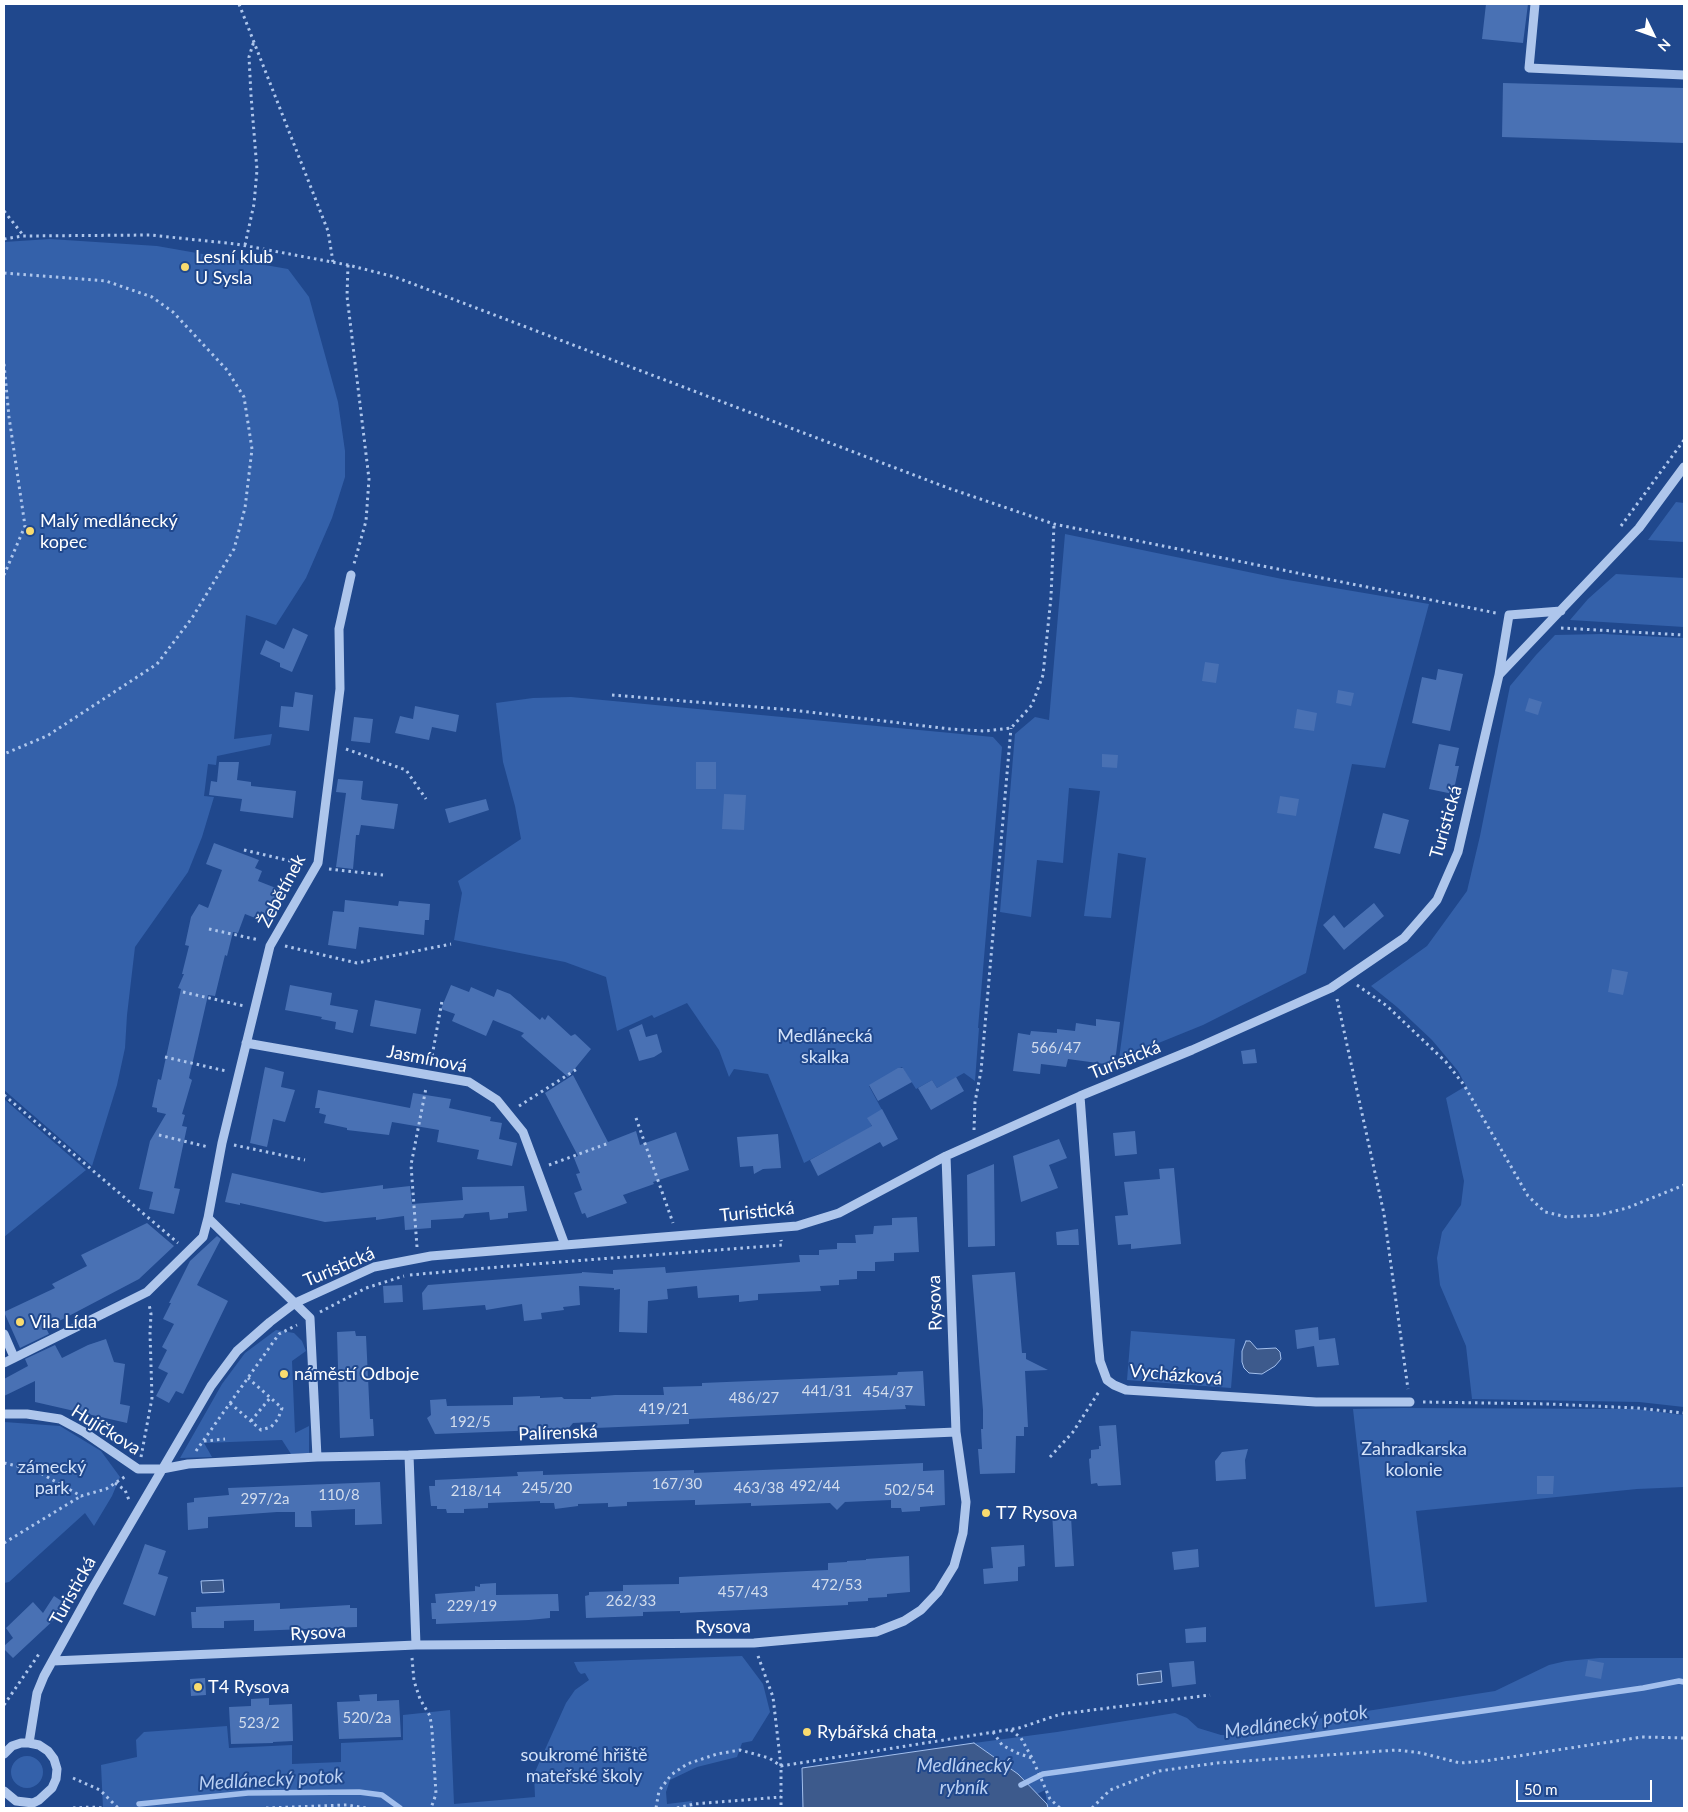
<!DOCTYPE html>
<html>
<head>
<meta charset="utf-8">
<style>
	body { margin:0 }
	#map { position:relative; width:1688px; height:1812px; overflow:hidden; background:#20488d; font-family:Lato,sans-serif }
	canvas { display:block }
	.frame { position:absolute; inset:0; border:5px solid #fff; pointer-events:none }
	.north { position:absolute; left:1628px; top:10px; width:50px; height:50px; -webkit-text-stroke:4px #20488d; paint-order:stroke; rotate:132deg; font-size:14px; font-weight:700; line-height:20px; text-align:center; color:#fff }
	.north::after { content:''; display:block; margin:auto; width:18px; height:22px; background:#fff; clip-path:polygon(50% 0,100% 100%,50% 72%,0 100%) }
	.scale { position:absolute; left:1516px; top:1780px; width:136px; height:22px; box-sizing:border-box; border:2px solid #fff; border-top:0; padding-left:6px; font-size:15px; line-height:18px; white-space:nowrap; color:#fff; -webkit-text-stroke:4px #20488d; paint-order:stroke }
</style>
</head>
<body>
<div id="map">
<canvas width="1688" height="1812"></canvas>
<div class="frame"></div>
<div class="north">N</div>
<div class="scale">50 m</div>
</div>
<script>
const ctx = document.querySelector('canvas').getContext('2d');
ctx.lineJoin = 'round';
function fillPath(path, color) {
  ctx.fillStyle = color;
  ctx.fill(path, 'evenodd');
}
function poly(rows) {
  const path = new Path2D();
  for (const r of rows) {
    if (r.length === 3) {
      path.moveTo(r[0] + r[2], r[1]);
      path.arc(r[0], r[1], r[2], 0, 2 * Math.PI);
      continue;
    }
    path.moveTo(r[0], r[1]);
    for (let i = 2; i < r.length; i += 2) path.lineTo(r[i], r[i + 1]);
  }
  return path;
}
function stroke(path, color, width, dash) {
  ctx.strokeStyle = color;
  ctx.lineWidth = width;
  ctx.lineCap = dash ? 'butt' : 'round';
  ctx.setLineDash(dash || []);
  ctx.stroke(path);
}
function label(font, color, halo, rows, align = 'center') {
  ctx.font = font + ' Lato,sans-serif';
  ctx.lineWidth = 4;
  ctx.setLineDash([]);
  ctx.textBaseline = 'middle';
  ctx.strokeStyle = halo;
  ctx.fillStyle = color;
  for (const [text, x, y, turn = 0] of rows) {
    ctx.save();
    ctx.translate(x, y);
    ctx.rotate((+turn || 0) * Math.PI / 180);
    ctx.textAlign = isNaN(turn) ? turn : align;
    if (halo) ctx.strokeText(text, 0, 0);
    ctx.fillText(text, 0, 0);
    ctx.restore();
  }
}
fillPath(poly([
	[50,239,157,246,288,269,309,297,338,402,345,451,345,477,332,518,306,578,276,625,246,615,234,739,272,734,270,745,217,756,216,765,208,764,204,796,214,797,202,837,188,872,135,947,127,1015,125,1048,117,1085,92,1166,4,1090,4,242],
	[1676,502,1684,503,1684,542,1648,540],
	[1065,534,1282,579,1429,604,1385,768,1352,764,1306,973,1203,1025,1119,1059,1146,858,1118,853,1111,918,1084,916,1100,791,1069,788,1063,863,1037,860,1031,917,1000,912,1015,734,1035,717,1049,720],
	[1616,574,1684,578,1684,627,1570,620,1588,599],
	[1603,634,1684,638,1684,1407,1639,1402,1472,1399,1466,1346,1440,1285,1437,1258,1442,1232,1461,1205,1464,1181,1446,1098,1466,1086,1458,1071,1432,1040,1397,1007,1371,986,1427,946,1467,891,1480,836,1510,686,1536,655,1555,635],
	[571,697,993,737,1002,747,978,1028,979,1028,975,1081,964,1073,937,1088,932,1080,916,1089,902,1067,869,1086,882,1110,868,1118,874,1131,866,1130,804,1163,768,1074,734,1069,729,1077,719,1050,687,1003,654,1018,652,1015,617,1031,606,977,565,962,454,940,462,893,458,881,521,839,515,806,503,762,496,703,533,698],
	[4,1099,86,1170,4,1237],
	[276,1330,294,1333,302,1341,306,1351,292,1361,295,1433,309,1426,309,1453,291,1454,282,1440,204,1443,212,1457,180,1458,222,1384,245,1353],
	[1131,1331,1235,1339,1231,1388,1127,1380],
	[1403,1408,1636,1409,1684,1415,1684,1487,1637,1489,1416,1511,1427,1602,1375,1607,1353,1409],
	[4,1422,60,1426,101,1451,120,1477,112,1496,94,1526,85,1513,9,1582,4,1583],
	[742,1656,763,1684,770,1712,752,1741,742,1743,737,1757,697,1767,670,1780,666,1792,667,1804,692,1801,693,1808,103,1808,101,1765,137,1757,136,1740,144,1732,227,1726,229,1748,292,1745,292,1764,341,1762,341,1743,403,1740,403,1715,450,1710,454,1804,535,1797,534,1774,566,1703,575,1690,589,1680,585,1673,581,1674,578,1671,574,1662],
	[1599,1658,1684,1658,1684,1808,1048,1808,1045,1790,1037,1794,1018,1774,974,1743,1057,1732,1175,1713,1187,1718,1198,1728,1221,1735,1245,1736,1290,1723,1495,1691,1549,1665,1566,1661],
	[27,1772,16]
]), '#3461aa');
const water = poly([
	[1246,1341,1250,1341,1257,1349,1276,1348,1280,1352,1281,1359,1275,1366,1262,1374,1249,1373,1244,1368,1242,1362,1242,1351,1246,1341],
	[223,1580,224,1592,202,1593,201,1581,223,1580],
	[1161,1671,1162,1682,1138,1685,1137,1674,1161,1671],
	[974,1743,1018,1774,1047,1804,1048,1808,803,1808,802,1768,974,1743]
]);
fillPath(water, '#3d5a8c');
stroke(water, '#a2bfed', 1);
stroke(poly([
	[1021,1785,1043,1774,1065,1771,1643,1688,1679,1681,1684,1682],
	[139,1804,248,1793,359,1792,382,1795,400,1808]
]), '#a2bfed', 5.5);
fillPath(poly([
	[1486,4,1528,4,1523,43,1482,39],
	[1503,83,1684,88,1684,143,1502,137],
	[293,628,308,635,292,672,280,667,280,663,260,654,266,640,284,649],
	[1205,662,1219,664,1216,683,1202,681],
	[1438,669,1463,674,1450,731,1412,723,1422,677,1436,680],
	[1338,690,1354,693,1351,706,1336,703],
	[295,692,313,695,309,731,279,727,281,706,293,707],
	[1529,698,1542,702,1538,715,1525,711],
	[415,706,459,715,456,732,432,727,429,740,395,733,400,716,413,719],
	[1297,709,1317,713,1314,731,1294,728],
	[354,717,373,719,370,743,351,741],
	[1439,744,1459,748,1455,766,1459,766,1453,794,1429,789],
	[1102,754,1118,755,1117,768,1102,767],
	[219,762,239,762,237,780,251,782,251,786,296,791,293,818,240,811,242,799,209,795,211,781,217,782],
	[696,762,716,762,716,789,696,789],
	[338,779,363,781,361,799,363,800,398,804,394,829,361,825,359,835,356,835,353,869,336,867,346,793,336,792],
	[724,794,746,795,744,830,722,829],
	[1280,796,1299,799,1296,816,1277,813],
	[486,799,489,810,449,823,445,809],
	[1383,813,1409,820,1400,854,1374,848],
	[214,843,259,860,255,868,262,871,258,881,281,890,268,923,245,914,238,933,233,932,227,956,225,955,215,996,208,995,189,1078,192,1080,182,1114,185,1115,182,1126,187,1127,174,1188,180,1189,174,1214,149,1209,153,1192,139,1189,150,1141,166,1114,157,1112,157,1108,152,1107,158,1079,161,1080,181,989,178,988,184,974,182,974,189,946,185,945,191,917,199,904,208,908,222,870,206,864],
	[345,900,398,906,399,901,430,904,429,920,425,920,424,935,359,927,356,949,328,945,333,911,344,912],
	[1374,903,1384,916,1344,950,1323,925,1334,915,1344,928],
	[1612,969,1628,972,1623,995,1608,992],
	[290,985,332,993,330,1005,358,1010,353,1033,335,1029,336,1022,321,1019,322,1017,285,1010],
	[451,985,469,992,471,987,494,997,497,989,510,994,540,1020,542,1017,545,1020,548,1015,571,1036,575,1034,591,1049,568,1077,521,1036,524,1033,493,1020,486,1036,452,1021,455,1014,441,1009],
	[375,1000,421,1009,416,1034,370,1026],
	[1096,1019,1120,1022,1116,1054,1113,1060,1105,1064,1068,1059,1066,1067,1041,1064,1040,1074,1013,1071,1018,1033,1030,1035,1031,1031,1057,1033,1057,1029,1075,1031,1076,1023,1096,1026],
	[642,1024,646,1037,657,1034,662,1052,654,1057,639,1061,629,1030],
	[1255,1049,1257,1063,1243,1064,1241,1051],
	[265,1067,284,1072,281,1087,295,1090,285,1122,273,1119,267,1147,250,1143],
	[898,1068,903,1068,912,1082,878,1101,869,1085],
	[573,1075,608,1142,636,1131,640,1145,676,1132,689,1170,653,1182,654,1184,623,1195,627,1203,587,1218,585,1213,582,1214,574,1193,582,1190,576,1174,580,1173,574,1158,578,1156,545,1093],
	[956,1077,964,1091,931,1110,918,1088,932,1080,937,1088],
	[318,1090,410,1108,413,1093,451,1099,449,1108,491,1117,490,1121,502,1123,499,1139,517,1143,512,1166,477,1159,479,1150,437,1142,439,1130,392,1122,389,1135,347,1130,347,1128,324,1123,326,1115,319,1113,320,1108,315,1108],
	[882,1109,898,1139,883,1147,880,1142,818,1176,810,1160,872,1126,867,1118],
	[1135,1131,1137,1154,1115,1156,1113,1133],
	[778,1134,781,1168,763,1169,754,1174,753,1166,740,1167,737,1137],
	[1059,1139,1067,1158,1049,1165,1058,1188,1021,1202,1013,1156],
	[994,1164,995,1246,968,1247,967,1175],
	[1174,1168,1181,1244,1131,1249,1131,1244,1118,1245,1115,1216,1128,1215,1124,1182,1160,1179,1159,1169],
	[232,1173,322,1193,383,1185,383,1189,410,1186,412,1204,463,1200,462,1187,524,1186,527,1211,508,1213,508,1218,490,1220,489,1212,465,1214,463,1218,431,1220,431,1228,405,1230,404,1216,376,1220,376,1217,325,1222,240,1203,240,1205,225,1202],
	[917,1217,919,1252,894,1253,894,1261,875,1262,875,1271,857,1271,857,1279,839,1280,839,1285,820,1286,821,1291,758,1294,758,1300,739,1302,739,1295,698,1298,697,1286,667,1289,668,1299,648,1301,647,1333,619,1332,620,1289,614,1290,614,1288,579,1286,580,1305,563,1307,564,1310,541,1313,542,1319,524,1321,522,1304,486,1310,485,1305,423,1310,422,1293,428,1285,582,1273,582,1272,613,1274,613,1270,665,1267,666,1273,800,1262,799,1255,819,1255,819,1250,837,1249,837,1243,856,1243,855,1235,873,1234,874,1226,892,1225,892,1218],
	[147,1223,174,1246,139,1279,46,1328,49,1334,20,1348,4,1312,55,1288,52,1284,87,1266,81,1255],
	[1078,1229,1079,1245,1057,1245,1056,1232],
	[217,1236,221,1239,197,1285,228,1301,183,1394,176,1391,169,1403,156,1396,168,1373,158,1368,167,1350,162,1347,174,1324,163,1319,171,1303,169,1303,190,1261],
	[1015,1272,1022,1353,1026,1353,1026,1359,1048,1370,1025,1371,1028,1427,1024,1427,1024,1436,1016,1436,1015,1473,980,1474,978,1449,982,1449,981,1429,983,1429,983,1410,972,1275],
	[402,1285,403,1302,384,1303,383,1286],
	[1318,1327,1319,1340,1335,1338,1339,1365,1317,1367,1314,1346,1297,1349,1295,1330],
	[355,1331,356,1336,366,1336,370,1419,373,1419,374,1436,340,1438,337,1332],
	[106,1339,114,1362,125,1364,120,1404,130,1406,127,1423,35,1402,35,1381,4,1396,4,1379,28,1366,25,1359,55,1345,62,1358,88,1345],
	[923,1371,925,1406,905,1405,906,1409,689,1419,689,1424,595,1428,595,1422,573,1423,568,1429,435,1434,427,1418,431,1415,430,1400,446,1399,447,1406,513,1405,513,1397,540,1396,540,1398,562,1397,564,1399,591,1399,591,1397,615,1395,664,1395,663,1387,702,1386,702,1383,897,1375,898,1372],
	[1116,1425,1121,1485,1098,1486,1097,1483,1091,1484,1089,1459,1091,1458,1091,1450,1099,1449,1099,1446,1101,1446,1099,1426],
	[1248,1449,1245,1460,1246,1479,1216,1481,1215,1461,1222,1452],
	[923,1463,923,1471,944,1470,945,1505,920,1507,920,1511,902,1512,901,1508,891,1508,891,1500,845,1502,837,1510,830,1503,751,1506,751,1503,695,1505,695,1500,627,1502,627,1506,608,1507,608,1503,578,1504,578,1506,555,1509,554,1503,540,1503,540,1501,488,1503,488,1508,464,1509,464,1513,447,1513,446,1509,437,1509,437,1506,431,1506,429,1486,435,1486,435,1480,518,1476,517,1472,543,1471,543,1475,694,1470,694,1473],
	[1537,1476,1554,1476,1553,1494,1537,1494],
	[380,1482,382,1524,355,1525,355,1509,311,1511,312,1527,295,1527,295,1512,277,1512,208,1517,208,1528,188,1530,187,1503,194,1502,194,1498,229,1495,228,1488],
	[1052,1511,1065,1511,1066,1517,1071,1517,1074,1566,1055,1567],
	[145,1544,166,1551,158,1574,168,1577,155,1616,123,1604],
	[1024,1545,1025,1566,1018,1567,1018,1581,984,1584,983,1569,993,1568,991,1547],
	[1198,1549,1199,1567,1174,1570,1172,1552],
	[909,1556,910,1592,887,1594,887,1597,868,1598,868,1601,848,1602,848,1605,680,1613,680,1611,643,1612,643,1616,586,1618,585,1596,589,1595,589,1592,623,1591,623,1585,679,1584,679,1577,828,1570,828,1563,847,1562,847,1561,866,1560,866,1559],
	[496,1583,496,1595,558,1594,559,1611,550,1611,550,1618,529,1620,436,1624,436,1619,432,1619,431,1603,436,1603,435,1594,475,1591,475,1586,480,1587,480,1584],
	[54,1596,66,1604,58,1616,13,1658,4,1649,4,1646,13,1638,6,1628,33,1602,43,1613],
	[280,1603,280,1609,350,1605,350,1608,357,1608,357,1627,254,1631,254,1620,224,1621,224,1628,192,1628,191,1612,196,1612,196,1607],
	[1206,1627,1206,1642,1186,1643,1185,1629],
	[1588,1660,1604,1663,1601,1679,1585,1676],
	[1194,1661,1196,1684,1172,1687,1169,1663],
	[205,1678,206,1695,191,1696,190,1679],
	[377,1694,377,1701,399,1700,401,1737,339,1739,337,1702,360,1701,359,1695],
	[269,1698,269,1705,292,1704,293,1741,273,1742,273,1743,231,1744,229,1707,251,1706,251,1699]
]), '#4971b4');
stroke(poly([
	[239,4,328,231,333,262],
	[4,211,23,235],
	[4,239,23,236,150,235,236,244,348,265,395,277,948,488,1054,524,1496,613],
	[245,245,254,204,257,170,251,95,249,57,254,41],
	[348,265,347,296,369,479,366,521,354,564],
	[4,273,106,281,152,297,173,312,227,370,244,397,252,449,245,508,234,549,192,618,157,664,47,736,4,754],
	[4,364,9,417,25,526,4,575],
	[1621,526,1684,440],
	[1561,628,1684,635],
	[612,695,792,710,950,729,985,731,1011,728,1032,705,1043,675,1051,597,1054,524],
	[346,749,406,770,426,799],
	[244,850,303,864],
	[329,869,383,875],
	[209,929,259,940],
	[285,946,357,963,451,944],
	[1357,985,1387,1006,1446,1062,1464,1085,1528,1196,1545,1212,1567,1217,1599,1215,1627,1208,1684,1185],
	[183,992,244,1006],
	[1337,999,1384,1214,1408,1389],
	[165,1057,226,1071],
	[431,1062,442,1001],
	[4,1095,178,1243],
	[519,1106,577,1069],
	[636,1118,673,1223],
	[974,1130,975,1102,981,1071,1011,728],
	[159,1135,208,1147],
	[234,1145,305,1160],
	[549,1165,609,1143],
	[417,1247,411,1165,426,1088],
	[410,1275,521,1265,782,1245,781,1240],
	[320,1312,366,1288,404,1276],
	[1423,1402,1549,1404,1637,1408,1684,1413],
	[230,1403,261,1430,271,1427,278,1419,282,1408,248,1378],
	[251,1421,270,1398],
	[204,1441,225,1439],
	[196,1451,279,1334,297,1325],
	[141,1457,152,1398,150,1333,151,1314,149,1304],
	[1050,1457,1073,1432,1100,1390],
	[4,1463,35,1470,81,1496,106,1489,126,1476],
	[115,1483,125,1490,129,1500],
	[4,1543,81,1496],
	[758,1656,773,1697,781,1766,781,1808],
	[412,1658,414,1681,420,1699,430,1716,432,1730,436,1794,431,1808],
	[4,1705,39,1654],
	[1011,1730,1021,1738,1032,1758],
	[993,1732,1002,1745,1017,1753,1032,1758,1050,1799,1060,1808],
	[73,1778,100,1790,118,1808],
	[73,1808,91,1807,103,1808],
	[266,1808,347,1805,366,1808],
	[656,1808,659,1791,671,1775,687,1764,717,1754,740,1750,769,1758,781,1766,1019,1728,1061,1714,1210,1695],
	[677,1808,694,1804,781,1797],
	[1092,1808,1110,1790,1159,1771,1217,1763,1397,1750,1421,1753,1460,1763,1485,1761,1642,1737,1684,1738]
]), '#aec6ec', 3, [2.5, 4]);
stroke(poly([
	[1535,4,1529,68,1684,75],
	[1500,674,1639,528,1684,467],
	[246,1043,469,1082,497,1100,523,1132,565,1245],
	[1080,1096,1098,1340,1100,1361,1107,1380,1114,1385,1126,1390,1316,1402,1410,1402],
	[208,1218,222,1143,270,946,318,863,340,689,339,629,351,575],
	[4,1334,14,1357],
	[4,1363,147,1292,203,1237,208,1218,310,1318,317,1457],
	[4,1414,27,1414,60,1419,84,1432,138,1469,162,1469,188,1464,317,1457,409,1455,956,1432],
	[409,1455,416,1645],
	[53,1661,416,1645,754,1643,876,1632,904,1621,921,1610,938,1592,954,1566,963,1533,966,1502,956,1432,946,1156],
	[29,1743,37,1693,44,1676,91,1591,211,1386,237,1351,270,1322,295,1303,374,1267,431,1256,797,1226,839,1213,946,1156,1080,1096,1192,1050,1331,988,1404,938,1437,900,1458,852,1499,675,1509,615,1561,611],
	[4,1754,12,1746,21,1743,29,1743,39,1745,48,1751,54,1759,57,1769,56,1779,52,1788,39,1800,33,1803,16,1801,4,1791]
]), '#aec6ec', 9);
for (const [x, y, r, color] of [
	[185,267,5,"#f9db6f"],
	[30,531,5,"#f9db6f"],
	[20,1322,5,"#f9db6f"],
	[284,1374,5,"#f9db6f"],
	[986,1513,5,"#f9db6f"],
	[198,1687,5,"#f9db6f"],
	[807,1732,5,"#f9db6f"]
]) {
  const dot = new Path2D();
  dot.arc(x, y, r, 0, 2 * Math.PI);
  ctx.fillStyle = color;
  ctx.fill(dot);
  stroke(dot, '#20488d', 2);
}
label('15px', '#d2dcec', null, [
	["566/47",1056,1048],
	["441/31",827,1391],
	["454/37",888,1392],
	["486/27",754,1398],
	["419/21",664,1409],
	["192/5",470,1422],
	["167/30",677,1484],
	["492/44",815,1486],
	["245/20",547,1488],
	["463/38",759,1488],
	["502/54",909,1490],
	["218/14",476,1491],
	["110/8",339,1495],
	["297/2a",265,1499],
	["472/53",837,1585],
	["457/43",743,1592],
	["262/33",631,1601],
	["229/19",472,1606],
	["520/2a",367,1718],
	["523/2",259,1723]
]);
label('18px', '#fff', '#20488d', [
	["Lesní klub",195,257],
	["U Sysla",195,278],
	["Malý medlánecký",40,521],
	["kopec",40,542],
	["Vila Lída",30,1322],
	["náměstí Odboje",294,1374],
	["T7 Rysova",996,1513],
	["T4 Rysova",208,1687],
	["Rybářská chata",817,1732]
], 'left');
label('18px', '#fff', '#20488d', [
	["Turistická",1446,822,-74],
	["Žebětínek",282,891,-62],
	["Jasmínová",427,1059,11],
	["Turistická",1125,1060,-22],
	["Turistická",757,1212,-6],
	["Turistická",339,1267,-23],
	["Rysova",935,1303,-92],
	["Vycházková",1176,1375,5],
	["Hujíčkova",106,1430,32],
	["Palírenská",558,1433,-2],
	["Turistická",73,1591,-61],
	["Rysova",723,1627,-1],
	["Rysova",318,1633,-3]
]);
label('18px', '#d3e2f9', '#20488d', [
	["Medlánecká",825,1036],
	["skalka",825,1057],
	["Zahradkarska",1414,1449],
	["kolonie",1414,1470],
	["zámecký",52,1467],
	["park",52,1488],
	["soukromé hřiště",584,1755],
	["mateřské školy",584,1776]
]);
label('italic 19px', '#bad0f3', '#20488d', [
	["Medlánecký potok",1296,1722,-8],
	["Medlánecký",964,1766],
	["rybník",964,1788],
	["Medlánecký potok",271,1780,-3]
]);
</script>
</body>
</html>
